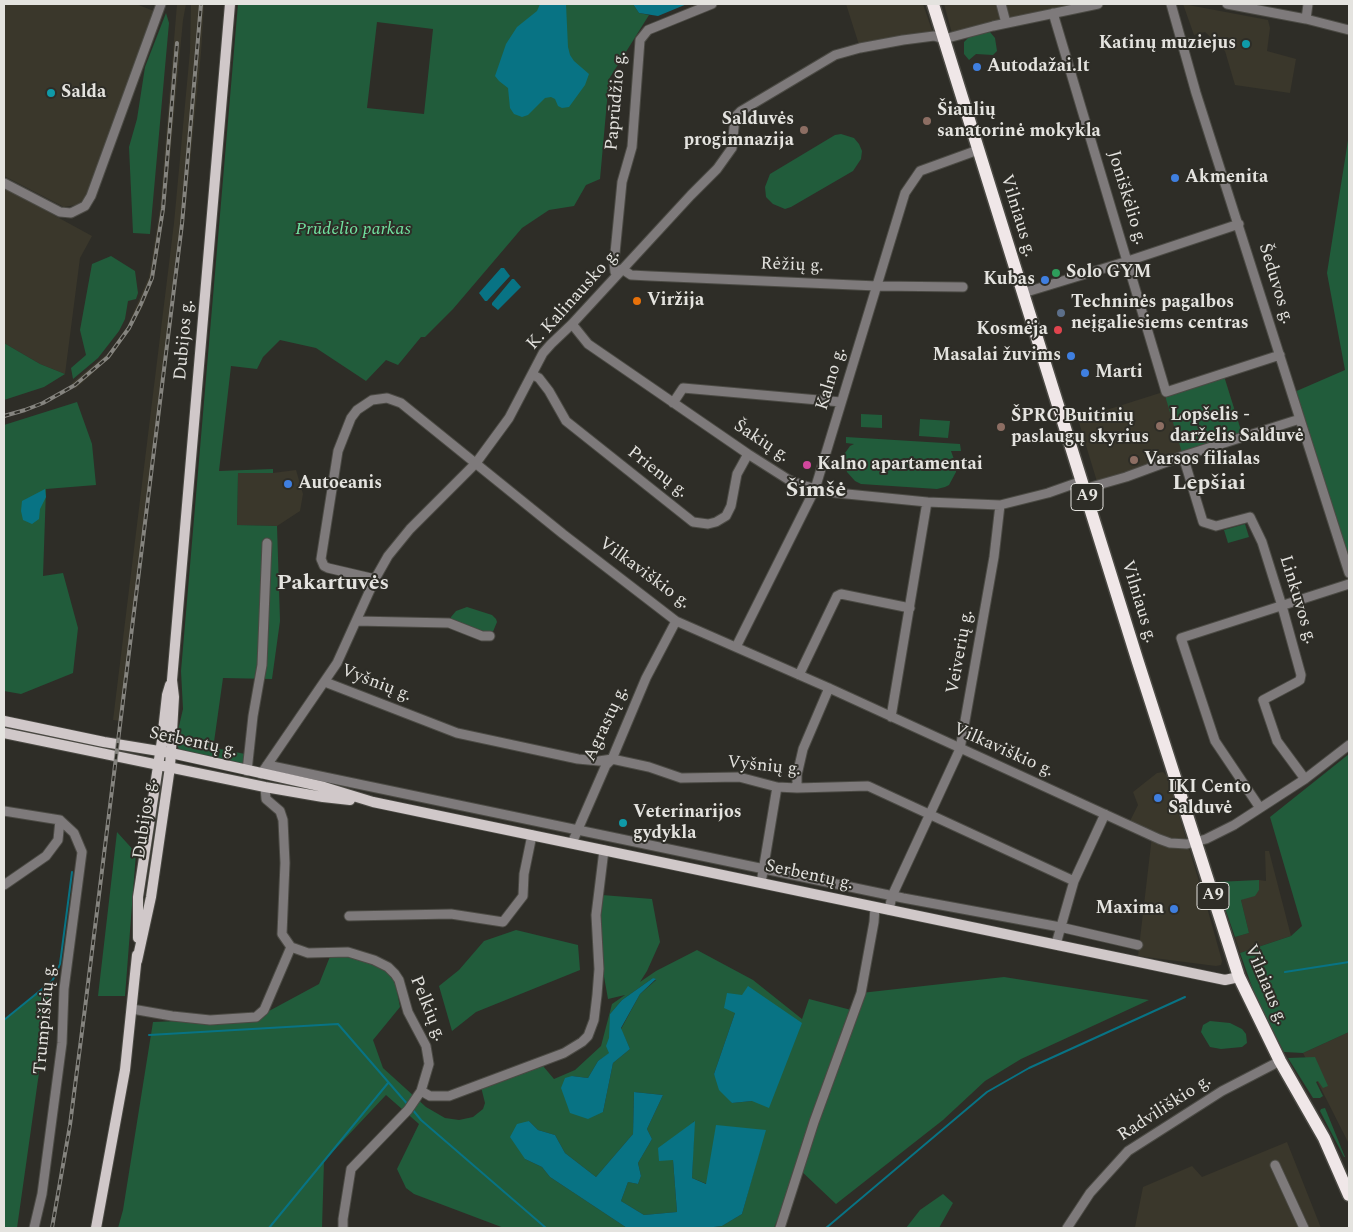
<!DOCTYPE html>
<html>
<head>
<meta charset="utf-8">
<style>
	body { margin:0 }
	#map { position:relative; width:1353px; height:1232px; overflow:hidden; background:#2e2d27; font-family:Spectral,serif }
	canvas { display:block }
	.frame { position:absolute; inset:0; border:5px solid #e4e3df; pointer-events:none }
</style>
</head>
<body>
<div id="map">
<canvas width="1353" height="1232"></canvas>
<div class="frame"></div>
</div>
<script>
const ctx = document.querySelector('canvas').getContext('2d');
ctx.lineJoin = 'round';
function fillPath(path, color) {
  ctx.fillStyle = color;
  ctx.fill(path, 'evenodd');
}
function poly(rows) {
  const path = new Path2D();
  for (const r of rows) {
    path.moveTo(r[0], r[1]);
    for (let i = 2; i < r.length; i += 2) path.lineTo(r[i], r[i + 1]);
  }
  return path;
}
function stroke(path, color, width, dash) {
  ctx.strokeStyle = color;
  ctx.lineWidth = width;
  ctx.lineCap = dash ? 'butt' : 'round';
  ctx.setLineDash(dash || []);
  ctx.stroke(path);
}
function label(font, color, halo, rows, align = 'center') {
  ctx.font = font + ' Spectral,serif';
  ctx.lineWidth = 4;
  ctx.setLineDash([]);
  ctx.textBaseline = 'middle';
  ctx.strokeStyle = halo;
  ctx.fillStyle = color;
  for (const [text, x, y, turn = 0] of rows) {
    ctx.save();
    ctx.translate(x, y);
    ctx.rotate((+turn || 0) * Math.PI / 180);
    ctx.textAlign = isNaN(turn) ? turn : align;
    if (halo) ctx.strokeText(text, 0, 0);
    ctx.fillText(text, 0, 0);
    ctx.restore();
  }
}
fillPath(poly([
	[4,4,136,4,154,11,87,195,83,201,76,205,64,207,4,176],
	[177,4,186,4,183,20,165,210,154,279,143,306,130,330,111,357,75,389,72,383,108,353,127,327,149,277,160,209],
	[191,4,204,4,201,53,184,224,122,721,113,720,174,223,190,51],
	[846,4,923,4,934,36,860,48],
	[944,4,1098,4,953,37],
	[1183,4,1268,20,1270,28,1267,51,1296,59,1290,93,1235,85,1225,51,1205,32,1194,35],
	[4,188,92,236,80,258,65,374,40,364,4,343],
	[1223,373,1243,437,1098,485,1078,419],
	[296,470,303,494,300,511,277,526,237,525,238,473,273,473],
	[1163,772,1167,776,1208,911,1222,961,1221,965,1216,966,1138,956,1152,836,1128,825,1138,805,1133,792,1157,773],
	[1265,851,1269,851,1291,936,1240,953,1235,937,1249,933,1241,900,1259,890,1259,880,1266,881],
	[1349,1032,1349,1144,1303,1053],
	[1287,1142,1321,1228,1133,1228,1135,1227,1143,1187,1192,1166,1202,1177]
]), '#3a372b');
fillPath(poly([
	[238,4,633,4,639,13,649,15,609,79,600,179,586,185,574,206,549,210,522,228,453,309,425,337,421,337,398,365,386,360,366,381,316,348,280,340,263,357,257,369,231,366,219,471,273,469,273,473,238,473,237,525,277,526,280,621,272,679,223,678,214,742,215,748,245,754,244,767,180,751,177,745,176,739,183,709,181,671],
	[377,22,433,29,424,114,367,108],
	[166,13,169,23,150,234,133,233,129,147,137,119,145,67],
	[990,32,995,38,997,51,993,55,976,54,969,60,964,54,964,42,970,36],
	[841,134,854,138,859,144,862,151,861,159,853,171,791,207,785,209,773,204,766,197,765,187,770,174,835,135],
	[1349,134,1349,573,1292,393,1345,370,1327,273],
	[111,256,135,271,138,293,136,299,128,301,125,319,119,331,98,358,73,379,71,368,86,355,80,330,92,264],
	[4,343,40,364,65,374,44,387,4,400],
	[1223,373,1243,437,1183,456,1166,399,1166,392],
	[77,402,92,444,96,485,46,489,43,576,63,573,78,628,73,673,21,694,4,691,4,425],
	[861,414,882,415,882,428,861,427],
	[920,419,950,421,948,438,919,436],
	[846,437,960,444,961,451,951,451,956,465,956,472,949,485,945,487,937,489,861,484,855,481,847,472,845,466,845,453,850,446,854,444,846,443],
	[1245,524,1249,537,1228,543,1224,530],
	[467,607,492,615,496,619,497,622,492,634,449,623,451,617,456,611],
	[1349,754,1349,1032,1303,1053,1284,1052,1256,998,1240,953,1291,936,1302,926,1270,817],
	[117,832,136,853,125,996,98,996],
	[1259,880,1259,890,1255,896,1241,900,1249,933,1235,937,1216,882],
	[602,895,652,899,660,942,647,971,640,982,656,971,697,950,753,980,802,1019,809,999,855,1011,861,993,1004,977,1149,1000,1021,1059,985,1081,943,1120,836,1204,798,1168,774,1228,706,1228,722,1226,742,1214,765,1130,707,1184,692,1178,694,1121,673,1160,677,1212,644,1215,621,1201,628,1182,638,1184,641,1176,638,1163,652,1139,647,1129,663,1095,634,1092,633,1134,596,1177,565,1153,555,1135,538,1130,529,1121,525,1159,542,1167,550,1177,627,1228,504,1228,414,1194,406,1188,397,1169,419,1124,386,1095,324,1161,322,1228,118,1228,123,1210,153,1022,256,1018,319,984,331,954,351,955,383,967,392,975,395,981,400,1007,373,1040,383,1068,426,1107,445,1118,459,1120,473,1117,483,1109,485,1103,481,1087,543,1066,554,1079,575,1070,601,1046,612,1004,625,995,608,999,603,971,600,916],
	[653,978,656,980,640,994,621,1029,630,1049,613,1063,603,1112,572,1076,588,1078,598,1061,610,1053,610,1014,622,1000],
	[735,1013,752,1101,732,1103,714,1074],
	[516,930,578,945,580,970,476,1012,452,1031,439,986,459,970,484,941],
	[52,981,17,1228,4,1228,4,1020],
	[1210,1021,1230,1023,1242,1029,1246,1034,1247,1043,1242,1047,1221,1049,1210,1047,1201,1032,1203,1025],
	[1315,1057,1328,1086,1323,1088,1318,1081,1316,1082,1323,1096,1320,1098,1313,1098,1288,1058],
	[1325,1108,1345,1157,1344,1157,1320,1111,1321,1109],
	[943,1194,953,1203,939,1228,906,1228,920,1210]
]), '#215c3b');
fillPath(poly([
	[540,4,566,4,568,47,570,55,574,61,589,74,585,85,569,107,562,108,558,106,555,99,551,97,545,98,528,115,522,117,514,114,510,108,508,88,499,81,495,76,506,44,517,27,537,11],
	[633,4,687,4,658,16,639,13],
	[501,268,504,268,510,276,487,301,485,301,479,293],
	[512,279,514,279,521,287,498,310,492,305,492,303],
	[45,489,46,497,40,509,39,519,32,524,23,520,21,511,22,501],
	[653,978,656,979,640,994,621,1028,630,1049,613,1063,603,1112,588,1119,570,1113,561,1088,565,1078,572,1076,588,1078,598,1061,609,1053,606,1046,609,1038,610,1014,622,1000],
	[748,986,802,1023,769,1108,752,1101,732,1103,719,1090,714,1074,735,1013,724,1008,727,993,742,995],
	[634,1092,663,1095,647,1129,652,1139,638,1163,641,1176,638,1184,628,1182,621,1201,644,1215,677,1212,673,1160,659,1161,658,1148,695,1121,692,1178,706,1184,716,1125,766,1130,742,1214,722,1226,706,1228,627,1228,550,1177,542,1167,525,1159,510,1137,517,1124,529,1121,538,1130,555,1135,565,1153,596,1177,633,1134]
]), '#087384');
stroke(poly([
	[1285,972,1349,962],
	[4,1020,52,981,56,974,60,964,72,872],
	[149,1035,338,1024,409,1106],
	[412,1109,421,1120,546,1228],
	[269,1228,388,1083],
	[826,1228,987,1092,1029,1068,1185,997]
]), '#087384', 2);
const minor = poly([
	[1001,4,1006,23],
	[1171,4,1196,93,1349,573],
	[1227,4,1306,19,1349,30],
	[1053,13,1166,392,1280,355],
	[1306,19,1308,4],
	[4,183,60,212,71,213,85,206,91,196,161,4],
	[622,269,631,275,650,276,877,286,963,287],
	[617,274,615,272,614,263,622,182,632,147,640,40,648,30,712,4],
	[1023,293,1128,261,1239,224],
	[572,324,588,344,748,454,789,480,802,485,827,492,927,502,1000,505,1048,493,1082,481],
	[533,375,539,378,549,391,566,421,693,522,708,524,716,522,726,516,731,506,737,474,748,454],
	[673,403,683,388,841,402],
	[1183,456,1203,522,1216,526,1250,517,1262,542,1282,606,1301,675,1300,680,1297,682,1263,700,1277,741,1305,779],
	[1084,489,1126,477,1183,456,1300,419],
	[375,579,328,568,324,566,321,559,338,451,351,418,357,410,372,400,387,398,401,403,563,534,676,621,829,688,1159,839,1170,843,1187,844,1206,839,1234,825,1305,779,1349,745],
	[356,621,449,623,482,636,490,636],
	[736,647,815,489,905,193,920,171,978,150],
	[799,675,837,596,841,594,910,608],
	[325,682,457,733,578,759,599,761,612,759,649,767,681,778,739,777,777,787,797,788,868,786,1074,881],
	[891,717,927,502],
	[267,765,903,898,1060,927,1138,945],
	[247,771,253,716,262,665,267,543],
	[261,774,337,663,375,579,388,556,410,529,476,463,509,418,543,353,551,344,572,324,691,195,717,169,732,148,735,117,741,111,835,55,860,48,903,40,934,36,944,39,993,26,1098,4],
	[265,787,266,799,280,811,283,820,285,863,282,934,291,947],
	[797,788,797,775,803,749,829,688],
	[1260,808,1215,741,1181,638,1349,584],
	[4,811,60,820],
	[572,843,606,765,612,759,646,678,676,621],
	[761,883,777,787],
	[4,885,46,856,58,840,60,820],
	[889,910,892,896,960,749,994,557,1000,505],
	[349,916,451,914,503,922,523,896,524,874,532,835],
	[1056,944,1074,881,1105,814],
	[132,1009,172,1016,210,1020,256,1017,264,1010,291,947,308,953,348,952,374,960,388,967,395,974,399,980,408,1012,426,1046,429,1064,421,1091,430,1096,449,1096,564,1053,582,1042,588,1036,594,1020,597,995,599,969,596,915,604,850],
	[1275,1165,1304,1228],
	[34,1228,42,1194,62,1043,64,989,82,852,74,833,60,820],
	[343,1228,343,1219,351,1169,408,1110,421,1091],
	[780,1228,814,1122,861,993,874,922,875,907],
	[1067,1228,1090,1193,1128,1151,1222,1091,1280,1061]
]);
const major = poly([
	[4,721,104,742,171,753,324,787,373,802,1225,980,1239,977],
	[4,733,265,787,323,797,350,800],
	[138,938,138,897,162,740,167,695,170,685],
	[137,961,151,897,170,767,174,697,172,680,230,4],
	[96,1228,125,1070,137,955]
]);
const highway = poly([
	[933,4,1137,659,1239,977,1280,1061,1324,1138,1349,1195]
]);
stroke(minor, '#4b4a44', 11);
stroke(major, '#4b4a44', 12);
stroke(highway, '#4b4a44', 15);
stroke(minor, '#7e7a7b', 9);
stroke(major, '#d0c8c9', 10);
stroke(highway, '#f0e7e8', 12);
const rail = poly([
	[4,416,25,410,43,403,75,385,108,357,129,328,141,304,152,278,163,209,177,43],
	[52,1228,70,1125,85,1008,182,224,201,4]
]);
stroke(rail, '#85847f', 4);
stroke(rail, '#2e2d27', 2, [5.5]);
for (const [x, y, r, color] of [
	[1246,44,5,"#0f9aa8"],
	[977,67,5,"#3f7fe0"],
	[51,93,5,"#0f9aa8"],
	[927,121,5,"#8d6e63"],
	[804,130,5,"#8d6e63"],
	[1175,178,5,"#3f7fe0"],
	[1056,273,5,"#2e9e5b"],
	[1045,280,5,"#3f7fe0"],
	[637,301,5,"#e8710a"],
	[1061,313,5,"#5c6f8a"],
	[1058,330,5,"#e0444e"],
	[1071,356,5,"#3f7fe0"],
	[1085,373,5,"#3f7fe0"],
	[1160,426,5,"#8d6e63"],
	[1001,427,5,"#8d6e63"],
	[1134,460,5,"#8d6e63"],
	[807,465,5,"#d1479c"],
	[288,484,5,"#3f7fe0"],
	[1158,798,5,"#3f7fe0"],
	[623,823,5,"#0f9aa8"],
	[1174,909,5,"#3f7fe0"]
]) {
  const dot = new Path2D();
  dot.arc(x, y, r, 0, 2 * Math.PI);
  ctx.fillStyle = color;
  ctx.fill(dot);
  stroke(dot, '#2e2d27', 2);
}
for (const [x, y, w] of [
	[1087,497,32],
	[1213,896,32]
]) {
  const box = new Path2D();
  box.roundRect(x - w / 2, y - 13.5, w, 27, 4);
  ctx.fillStyle = '#2e2d27';
  ctx.fill(box);
  stroke(box, '#e4e3df', 1);
}
label('bold 16px', '#e4e3df', null, [
	["A9",1087,497],
	["A9",1213,896]
]);
label('bold 18px', '#e4e3df', '#2e2d27', [
	["Katinų muziejus",1236,44,"right"],
	["Autodažai.lt",987,67],
	["Salda",61,93],
	["Šiaulių",937,111],
	["sanatorinė mokykla",937,132],
	["Salduvės",794,120,"right"],
	["progimnazija",794,141,"right"],
	["Akmenita",1185,178],
	["Solo GYM",1066,273],
	["Kubas",1035,280,"right"],
	["Viržija",647,301],
	["Techninės pagalbos",1071,303],
	["neįgaliesiems centras",1071,324],
	["Kosmėja",1048,330,"right"],
	["Masalai žuvims",1061,356,"right"],
	["Marti",1095,373],
	["Lopšelis -",1170,416],
	["darželis Salduvė",1170,437],
	["ŠPRC Buitinių",1011,417],
	["paslaugų skyrius",1011,438],
	["Varsos filialas",1144,460],
	["Kalno apartamentai",817,465],
	["Autoeanis",298,484],
	["IKI Cento",1168,788],
	["Salduvė",1168,809],
	["Veterinarijos",633,813],
	["gydykla",633,834],
	["Maxima",1164,909,"right"]
], 'left');
label('18px', '#e4e3df', '#2e2d27', [
	["Paprūdžio g.",617,101,-85],
	["Joniškėlio g.",1126,198,73],
	["Vilniaus g.",1017,216,73],
	["Rėžių g.",792,266,2],
	["Šeduvos g.",1275,284,73],
	["K. Kalinausko g.",574,300,-48],
	["Dubijos g.",185,340,-85],
	["Kalno g.",832,379,-73],
	["Šakių g.",761,442,33],
	["Prienų g.",657,473,38],
	["Vilkaviškio g.",644,574,36],
	["Linkuvos g.",1297,600,73],
	["Vilniaus g.",1138,602,73],
	["Veiverių g.",961,652,-80],
	["Vyšnių g.",376,684,21],
	["Agrastų g.",607,724,-65],
	["Serbentų g.",193,743,12],
	["Vilkaviškio g.",1003,751,24],
	["Vyšnių g.",764,767,6],
	["Dubijos g.",146,819,-82],
	["Serbentų g.",809,876,12],
	["Vilniaus g.",1265,985,67],
	["Pelkių g.",427,1009,68],
	["Trumpiškių g.",46,1019,-85],
	["Radviliškio g.",1165,1109,-33]
]);
label('italic 18px', '#71e2a0', '#2e2d27', [
	["Prūdelio parkas",353,230]
]);
label('bold 22px', '#e4e3df', '#2e2d27', [
	["Lepšiai",1209,485],
	["Šimšė",816,492],
	["Pakartuvės",333,585]
]);
</script>
</body>
</html>
